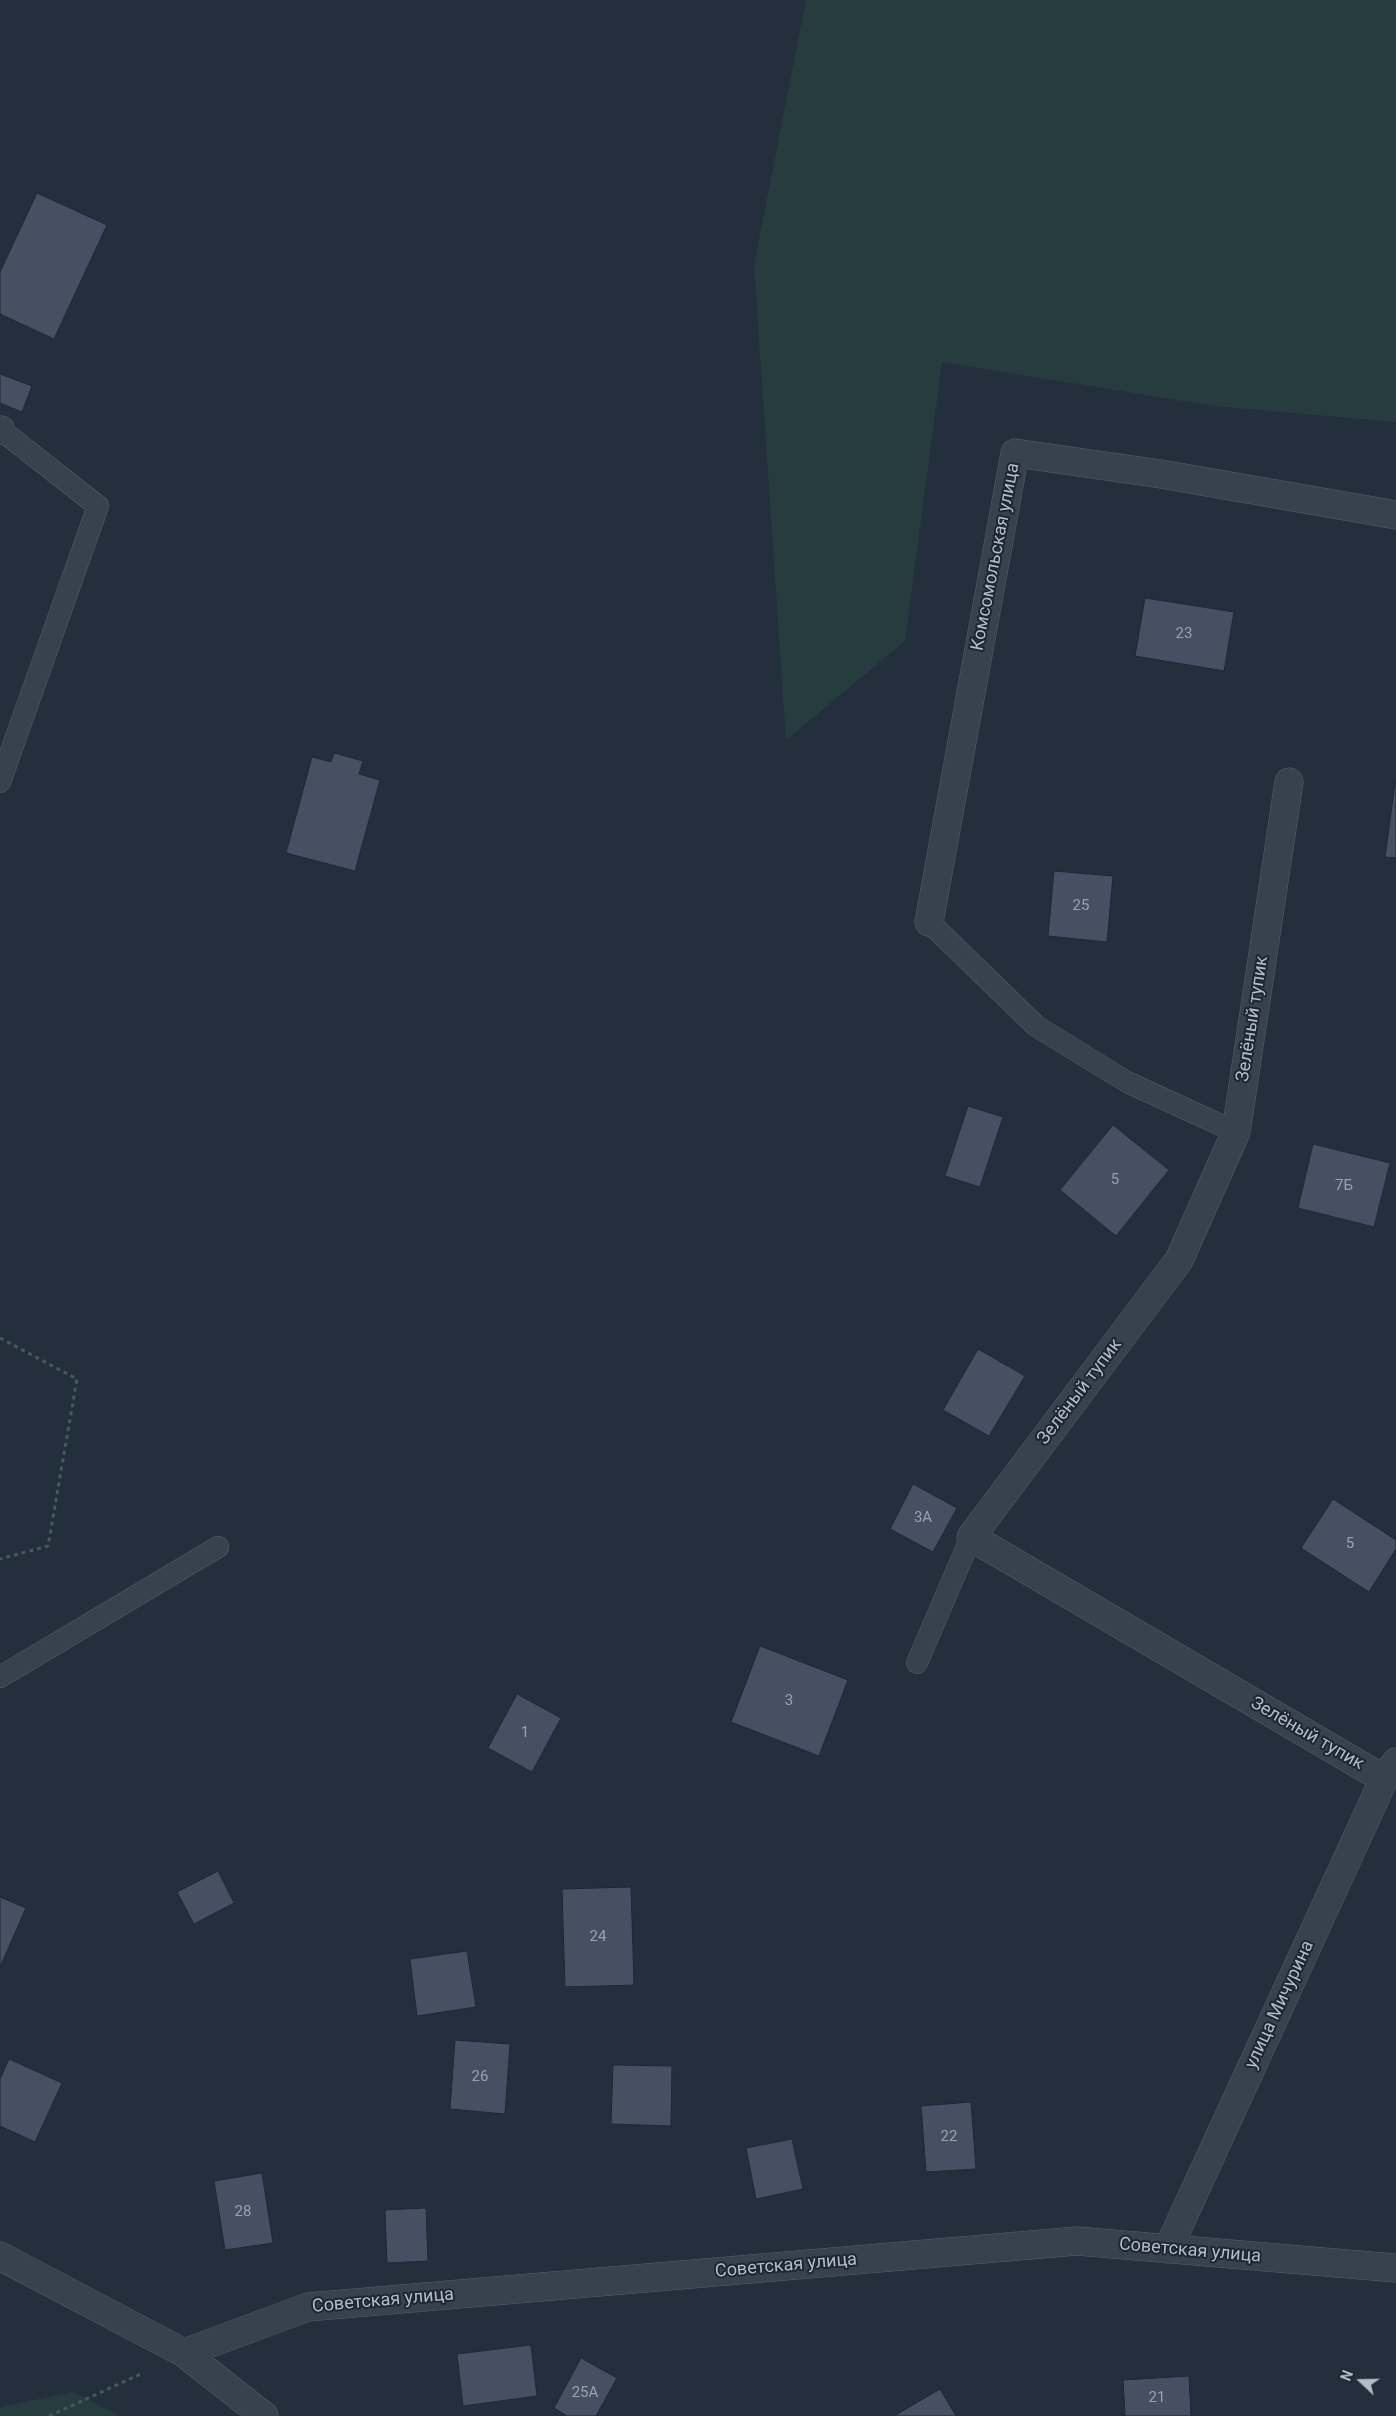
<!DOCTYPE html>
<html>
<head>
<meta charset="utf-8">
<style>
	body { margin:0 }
	#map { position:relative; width:1396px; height:2416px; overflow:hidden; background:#242f3e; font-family:Roboto,sans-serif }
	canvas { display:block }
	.north { position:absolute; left:1336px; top:2356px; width:50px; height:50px; -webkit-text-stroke:4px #1d2633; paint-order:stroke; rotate:291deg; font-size:14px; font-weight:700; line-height:20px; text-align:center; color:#b4bcc9 }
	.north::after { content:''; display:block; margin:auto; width:18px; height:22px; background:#b4bcc9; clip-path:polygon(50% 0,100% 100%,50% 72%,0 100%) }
</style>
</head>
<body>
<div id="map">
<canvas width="1396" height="2416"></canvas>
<div class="north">N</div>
</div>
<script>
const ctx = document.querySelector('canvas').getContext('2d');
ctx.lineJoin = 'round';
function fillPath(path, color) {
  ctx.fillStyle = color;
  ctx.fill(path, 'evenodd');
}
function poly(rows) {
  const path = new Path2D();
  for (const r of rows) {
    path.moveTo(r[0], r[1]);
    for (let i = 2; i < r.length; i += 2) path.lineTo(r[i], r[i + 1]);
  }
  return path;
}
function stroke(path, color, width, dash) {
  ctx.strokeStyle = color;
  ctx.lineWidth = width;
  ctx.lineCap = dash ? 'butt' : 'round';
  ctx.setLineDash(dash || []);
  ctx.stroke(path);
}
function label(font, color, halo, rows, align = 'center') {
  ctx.font = font + ' Roboto,sans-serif';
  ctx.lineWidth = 4;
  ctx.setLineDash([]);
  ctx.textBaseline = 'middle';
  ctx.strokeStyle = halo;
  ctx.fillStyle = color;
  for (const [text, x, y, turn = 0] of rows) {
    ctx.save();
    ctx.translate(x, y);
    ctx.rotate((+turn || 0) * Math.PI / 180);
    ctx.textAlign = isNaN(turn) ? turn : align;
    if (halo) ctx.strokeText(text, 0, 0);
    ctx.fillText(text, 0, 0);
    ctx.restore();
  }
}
fillPath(poly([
	[806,0,1396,0,1396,422,1214,406,942,362,905,641,786,740,754,265],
	[73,2392,120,2416,0,2416,0,2407]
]), '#263c3f');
const building = poly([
	[37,193,107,225,54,339,0,314,0,272,37,193],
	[0,374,32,386,22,412,0,403,0,374],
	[1145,598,1234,612,1224,671,1135,656,1145,598],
	[334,753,363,761,359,774,380,780,355,871,286,853,312,757,331,762,334,753],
	[1395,783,1396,783,1396,858,1385,857,1395,783],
	[1054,871,1113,876,1107,942,1048,936,1054,871],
	[968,1106,1003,1117,980,1187,945,1176,968,1106],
	[1113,1125,1169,1170,1116,1236,1060,1190,1113,1125],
	[1313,1144,1390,1163,1374,1227,1298,1208,1313,1144],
	[978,1349,1025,1376,989,1436,943,1410,978,1349],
	[913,1484,957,1508,933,1552,890,1529,913,1484],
	[1333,1499,1396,1540,1396,1549,1369,1592,1301,1548,1333,1499],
	[760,1646,848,1680,819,1756,731,1722,760,1646],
	[517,1694,561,1718,532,1772,488,1748,517,1694],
	[218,1871,234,1903,194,1924,177,1892,218,1871],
	[631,1887,634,1985,565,1987,562,1889,631,1887],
	[0,1897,26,1908,0,1967,0,1897],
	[467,1951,476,2007,417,2016,410,1959,467,1951],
	[455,2040,510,2044,505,2114,450,2109,455,2040],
	[9,2059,62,2083,35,2142,0,2126,0,2079,9,2059],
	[613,2065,672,2066,671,2126,611,2124,613,2065],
	[971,2102,976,2169,926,2172,921,2106,971,2102],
	[792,2139,803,2189,756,2199,746,2148,792,2139],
	[262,2173,273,2243,225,2250,214,2181,262,2173],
	[426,2208,428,2261,387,2263,385,2210,426,2208],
	[531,2345,537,2396,463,2406,457,2354,531,2345],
	[581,2358,617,2378,596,2416,567,2416,554,2408,581,2358],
	[1189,2376,1191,2416,1125,2416,1123,2380,1189,2376],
	[940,2389,956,2416,894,2416,940,2389]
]);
fillPath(building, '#455162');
stroke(building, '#1f2835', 1);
const service = poly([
	[0,782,98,506,1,430],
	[929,922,1036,1026,1127,1082,1236,1132],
	[917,1663,971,1537],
	[0,1677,218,1547]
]);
const minor = poly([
	[0,430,1,430],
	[1289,782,1236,1132,1179,1260,971,1537,1384,1779],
	[929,922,1015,453,1161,474,1396,515],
	[1168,2249,1384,1779,1396,1762],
	[184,2353,308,2307,1077,2241,1396,2268]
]);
const tertiary = poly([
	[0,2256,184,2353,264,2416]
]);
stroke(service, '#565f6c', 22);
stroke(minor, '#565f6c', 29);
stroke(tertiary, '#565f6c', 29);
stroke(poly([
	[0,1338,77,1379,48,1546,0,1559],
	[49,2416,143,2373]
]), '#44595c', 3, [4, 4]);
stroke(service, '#38414e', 21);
stroke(minor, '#38414e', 28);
stroke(tertiary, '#38414e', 28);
label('15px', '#98a1af', null, [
	["23",1184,634],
	["25",1081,906],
	["5",1115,1180],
	["7Б",1344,1186],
	["3А",923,1518],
	["5",1350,1544],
	["3",789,1701],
	["1",525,1733],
	["24",598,1937],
	["26",480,2077],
	["22",949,2137],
	["28",243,2212],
	["25А",585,2393],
	["21",1157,2398]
]);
label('18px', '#b4bcc9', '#1d2633', [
	["Комсомольская улица",996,557,-79],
	["Зелёный тупик",1253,1019,-81],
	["Зелёный тупик",1080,1392,-53],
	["Зелёный тупик",1307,1734,30],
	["улица Мичурина",1280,2005,-65],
	["Советская улица",1190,2251,5],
	["Советская улица",786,2266,-5],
	["Советская улица",383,2301,-5]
]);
</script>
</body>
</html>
